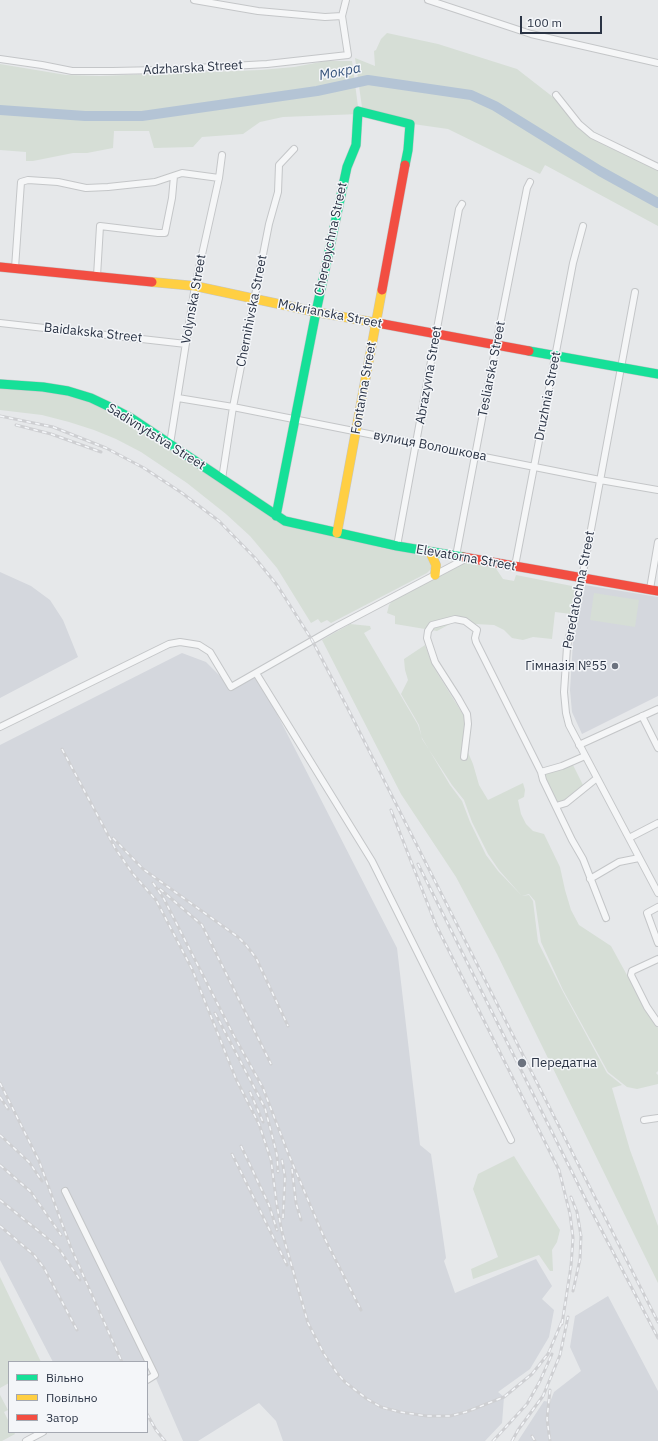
<!DOCTYPE html>
<html>
<head>
<meta charset="utf-8">
<style>
	body { margin:0 }
	#map { position:relative; width:658px; height:1441px; overflow:hidden; background:#e6e8ea; font-family:"IBM Plex Sans",sans-serif }
	canvas { display:block }
	.legend { position:absolute; left:8px; top:1361px; width:140px; height:72px; box-sizing:border-box; background:#f4f6f9; border:1px solid #a4a8b1; margin:0; padding:5px 7px; list-style:none; font-size:12px; color:#2b3445 }
	.legend li { display:flex; align-items:center; gap:8px; height:20px }
	.legend b { width:20px; border:1px solid #a4a8b1 }
	.scale { position:absolute; left:520px; top:16px; width:82px; height:18px; box-sizing:border-box; border:2px solid #2b3445; border-top:0; padding-left:5px; font-size:12px; line-height:14px; white-space:nowrap; color:#2b3445; -webkit-text-stroke:3px #f4f6f9; paint-order:stroke }
</style>
</head>
<body>
<div id="map">
<canvas width="658" height="1441"></canvas>
<ul class="legend">
<li><b style="height:5px;background:#16e098"></b>Вільно</li>
<li><b style="height:5px;background:#ffcf43"></b>Повільно</li>
<li><b style="height:5px;background:#f24e42"></b>Затор</li>
</ul>
<div class="scale">100 m</div>
</div>
<script>
const ctx = document.querySelector('canvas').getContext('2d');
ctx.lineJoin = 'round';
function fillPath(path, color) {
  ctx.fillStyle = color;
  ctx.fill(path, 'evenodd');
}
function poly(rows) {
  const path = new Path2D();
  for (const r of rows) {
    path.moveTo(r[0], r[1]);
    for (let i = 2; i < r.length; i += 2) path.lineTo(r[i], r[i + 1]);
  }
  return path;
}
function stroke(path, color, width, dash) {
  ctx.strokeStyle = color;
  ctx.lineWidth = width;
  ctx.lineCap = dash ? 'butt' : 'round';
  ctx.setLineDash(dash || []);
  ctx.stroke(path);
}
function label(font, color, halo, rows, align = 'center') {
  ctx.font = font + ' "IBM Plex Sans",sans-serif';
  ctx.lineWidth = 3;
  ctx.setLineDash([]);
  ctx.textBaseline = 'middle';
  ctx.strokeStyle = halo;
  ctx.fillStyle = color;
  for (const [text, x, y, turn = 0] of rows) {
    ctx.save();
    ctx.translate(x, y);
    ctx.rotate((+turn || 0) * Math.PI / 180);
    ctx.textAlign = isNaN(turn) ? turn : align;
    if (halo) ctx.strokeText(text, 0, 0);
    ctx.fillText(text, 0, 0);
    ctx.restore();
  }
}
fillPath(poly([
	[0,572,31,586,50,600,63,620,78,657,0,698],
	[585,585,658,597,658,696,582,734,572,712,570,690,573,642],
	[182,653,206,662,231,687,256,673,397,948,420,1145,431,1154,446,1258,444,1261,455,1293,536,1259,552,1286,542,1299,554,1310,549,1337,530,1369,498,1392,504,1397,502,1423,485,1441,283,1441,276,1421,259,1403,198,1441,183,1441,150,1365,147,1367,147,1362,53,1362,0,1260,0,745],
	[608,1296,658,1391,658,1441,518,1441,544,1401,550,1402,554,1392,581,1371,570,1347,575,1316]
]), '#d4d7dd');
fillPath(poly([
	[387,33,438,44,517,69,553,97,569,110,586,131,606,146,658,169,658,226,545,165,540,174,448,129,399,122,374,114,362,107,355,58,375,66,374,51,376,50,381,39],
	[326,61,352,61,359,114,283,117,260,122,243,134,202,137,193,147,154,148,149,131,114,131,113,148,87,153,73,153,33,161,26,161,26,152,0,150,0,64,66,75,100,76,261,70,294,67],
	[0,388,50,390,90,401,134,423,268,513,346,538,386,549,425,555,431,561,432,568,427,573,331,623,327,620,321,623,318,619,311,623,277,568,250,536,226,514,187,483,141,452,116,439,94,430,69,422,42,415,0,410],
	[467,562,495,567,503,579,514,581,516,575,577,587,571,614,555,612,552,639,533,637,523,640,512,638,504,630,494,625,475,624,470,621,457,618,450,624,437,631,395,624,395,616,387,613,389,605,394,599],
	[594,593,639,600,635,627,590,620],
	[350,624,370,626,371,629,364,633,418,725,422,738,450,785,462,801,470,822,486,855,498,871,522,896,529,895,533,901,538,942,562,990,607,1073,622,1085,612,1088,630,1150,658,1226,658,1283,497,954,456,877,401,794,322,640],
	[425,645,434,668,464,716,470,733,467,740,467,750,473,764,479,785,488,800,523,783,525,790,524,797,518,800,521,814,526,824,533,831,544,834,560,867,565,890,571,910,579,925,611,946,650,1017,658,1028,658,1071,656,1073,658,1075,658,1084,637,1089,627,1087,608,1072,563,990,541,942,535,901,529,894,522,896,499,870,488,854,472,822,464,800,452,785,422,739,419,725,401,694,408,680,405,670,404,659],
	[572,763,583,785,563,801,558,803,544,779,544,773],
	[514,1156,560,1230,557,1242,552,1250,553,1271,550,1271,539,1255,473,1279,471,1269,498,1257,473,1189,478,1174],
	[0,1277,41,1362,9,1362,9,1383,0,1388],
	[0,1395,8,1410,4,1412,9,1422,9,1432,14,1432,15,1434,2,1441,0,1441]
]), '#d6ded6');
stroke(poly([
	[0,110,85,116,142,116,317,91,368,80,471,95,495,106,600,171,658,203]
]), '#b4c4d5', 10);
const street = poly([
	[194,0,258,11,325,17,342,16],
	[428,0,531,34,658,63],
	[0,59,42,65,72,71,113,71,160,70,267,64,348,55,342,16,346,0],
	[556,95,579,124,592,135,658,167],
	[15,268,21,182,28,180,58,182,86,188,108,187,155,182,182,173,219,178],
	[97,276,100,226,158,233,165,233,172,198,174,176],
	[635,292,582,578,567,647,564,692,566,713,569,725,658,893],
	[0,323,186,344],
	[178,398,233,407,600,480,658,490],
	[170,444,195,286,219,178,222,155],
	[222,479,233,407,269,224,278,192,279,165,294,149],
	[397,546,459,209,462,204],
	[456,556,496,345,527,188,530,182],
	[515,566,573,263,583,226],
	[650,589,658,542],
	[256,673,372,861,511,1140],
	[642,716,658,748],
	[0,727,169,644,180,642,199,645,210,652,231,687,336,627,467,558],
	[579,745,658,709],
	[464,757,468,724,467,714,458,698,435,662,427,638,428,631,432,625,455,619,465,621,477,630,475,638,476,642,541,772,543,780,572,840,583,859,606,918],
	[541,772,562,766,585,756],
	[556,806,566,803,597,778],
	[629,838,658,823],
	[590,879,619,862,639,858],
	[658,907,647,913,658,943],
	[658,959,632,971,631,975,647,1007,658,1023],
	[644,1120,658,1118],
	[65,1191,155,1375,147,1380],
	[26,1441,43,1432]
]);
const fast = poly([
	[529,351,658,374],
	[0,384,43,387,68,391,91,398,110,407,131,418,285,521,397,546,463,557],
	[276,516,316,312,347,167,356,145,358,111,410,124,408,150,405,165]
]);
const slow = poly([
	[152,282,195,286,316,312,383,324],
	[337,533,382,290],
	[430,552,436,565,435,575]
]);
const jam = poly([
	[0,267,152,282],
	[382,290,405,165],
	[383,324,529,351],
	[463,557,658,591]
]);
stroke(street, '#c4c6c8', 8);
stroke(fast, '#c4c6c8', 10);
stroke(slow, '#c4c6c8', 10);
stroke(jam, '#c4c6c8', 10);
stroke(street, '#f5f6f7', 6);
stroke(fast, '#16e098', 9);
stroke(slow, '#ffcf43', 9);
stroke(jam, '#f24e42', 9);
const rail = poly([
	[0,416,53,427,106,448,144,468,182,493,219,521,255,558,277,585,312,640,348,709,658,1322],
	[16,425,51,434,101,452],
	[62,749,115,848,133,874,156,900,192,969,236,1079,259,1124,271,1160,277,1206,282,1232,308,1323,324,1354,337,1373,345,1382,367,1399,381,1407,400,1412,427,1416,450,1416,466,1412,504,1397,532,1374,548,1354,563,1319],
	[391,810,436,925,559,1170,570,1214,573,1238,571,1266,562,1324],
	[113,838,143,869,238,937,246,945,256,958,288,1026],
	[418,864,591,1210,658,1338],
	[153,883,164,899,234,1036,263,1088,288,1153,323,1235,361,1310],
	[160,889,202,925,271,1064],
	[215,1013,265,1108,277,1155,278,1172],
	[0,1083,39,1161,71,1248,122,1362],
	[250,1092,263,1122],
	[0,1097,8,1109],
	[0,1135,29,1162,42,1181],
	[241,1146,269,1205,277,1230],
	[232,1154,287,1265],
	[282,1160,285,1177,283,1218],
	[0,1165,31,1192,61,1235],
	[292,1169,296,1203,301,1220],
	[571,1197,577,1212,581,1236,580,1259,573,1291],
	[0,1200,46,1237,59,1249,80,1280],
	[0,1226,34,1255,44,1268,77,1330],
	[550,1390,547,1419,550,1441],
	[147,1414,156,1430,165,1441],
	[532,1436,535,1441],
	[493,1441,527,1404,540,1381,552,1354],
	[512,1441,518,1430,543,1396,560,1355,568,1317]
]);
stroke(rail, '#cecfd2', 3);
stroke(rail, '#f4f6f9', 1.5, [4.5]);
for (const [x, y, r, color] of [
	[615,666,4,"#6c737f"],
	[522,1063,5,"#6c737f"]
]) {
  const dot = new Path2D();
  dot.arc(x, y, r, 0, 2 * Math.PI);
  ctx.fillStyle = color;
  ctx.fill(dot);
  stroke(dot, '#f4f6f9', 1.5);
}
label('13px', '#2b3445', '#f4f6f9', [
	["Adzharska Street",193,68,-3],
	["Cherepychna Street",331,239,-78],
	["Volynska Street",194,299,-80],
	["Chernihivska Street",252,311,-79],
	["Mokrianska Street",330,314,11],
	["Baidakska Street",93,333,6],
	["Tesliarska Street",492,369,-79],
	["Abrazyvna Street",429,375,-80],
	["Fontanna Street",364,388,-80],
	["Druzhnia Street",548,396,-79],
	["Sadivnytstva Street",156,437,32],
	["вулиця Волошкова",430,446,11],
	["Elevatorna Street",466,558,10],
	["Peredatochna Street",579,590,-79]
]);
label('13px', '#2b3445', '#f4f6f9', [
	["Гімназія №55",607,666],
	["Передатна",531,1063,"left"]
], 'right');
label('italic 14px', '#34527a', '#f4f6f9', [
	["Мокра",340,72,-11]
]);
</script>
</body>
</html>
